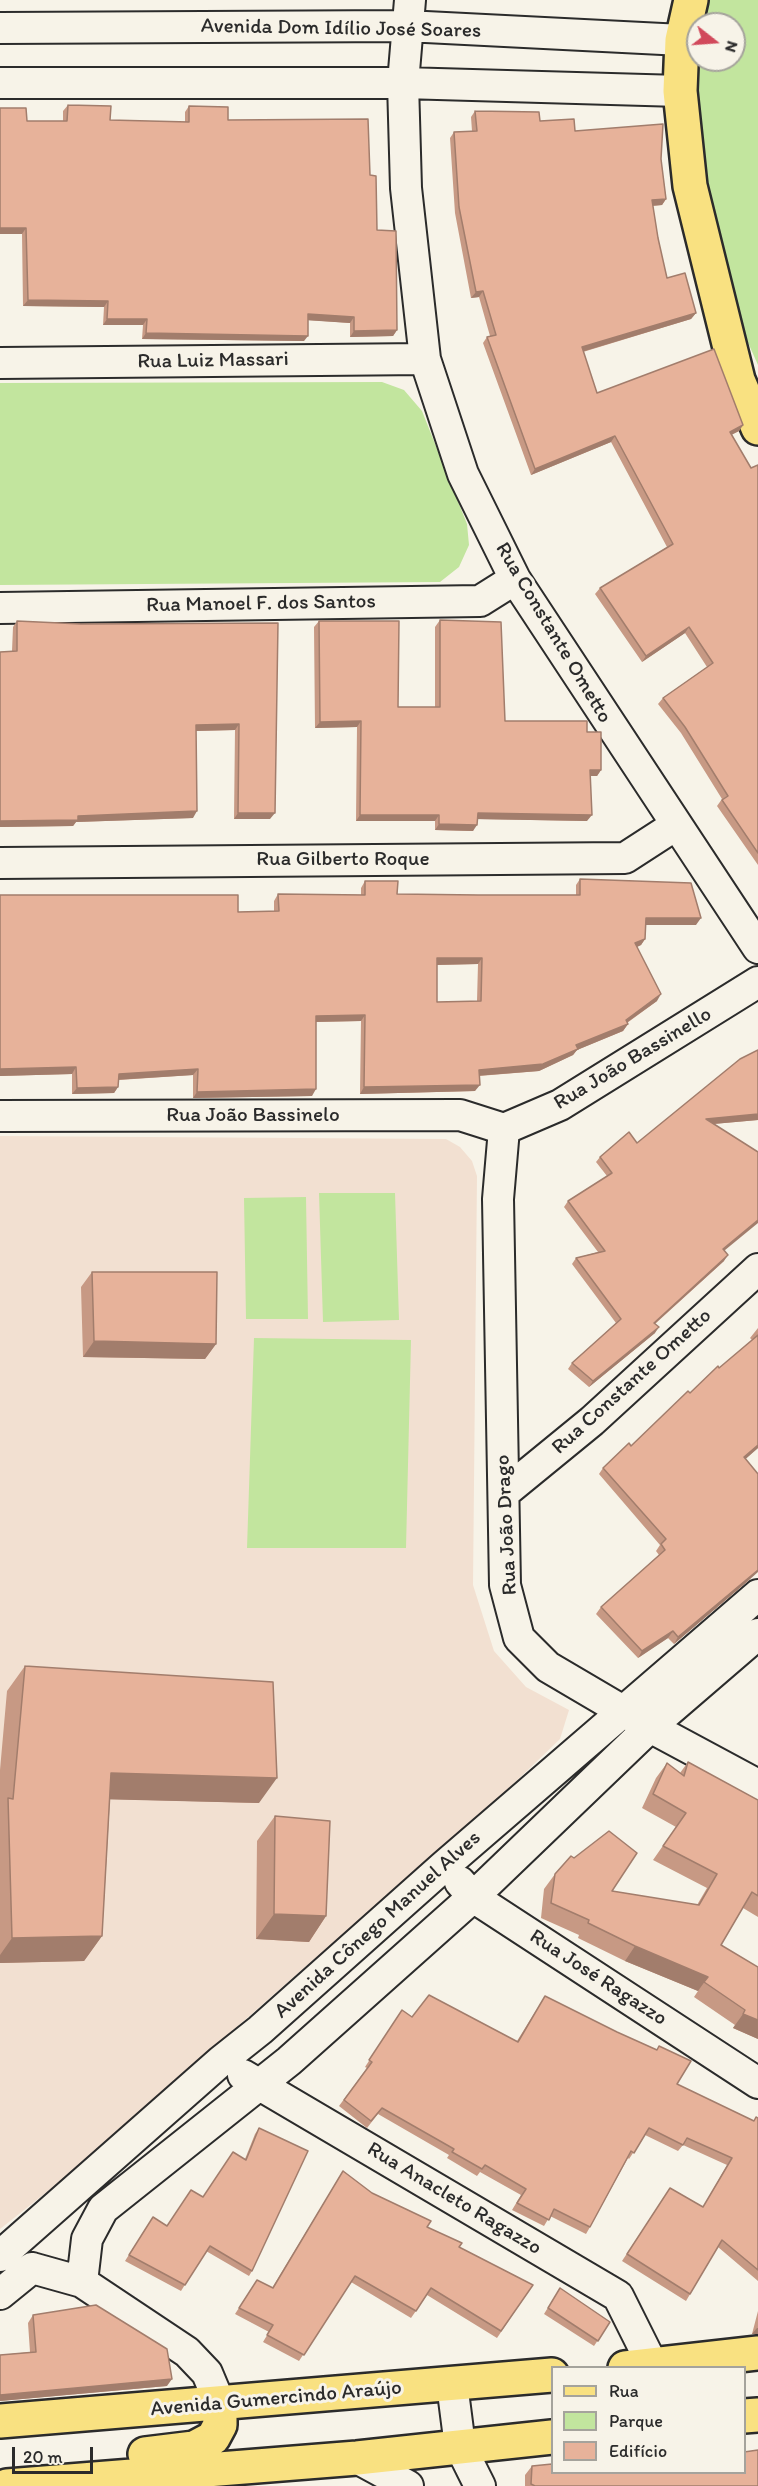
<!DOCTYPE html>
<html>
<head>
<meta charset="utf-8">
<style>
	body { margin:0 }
	#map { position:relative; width:758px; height:2486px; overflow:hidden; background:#f7f3e8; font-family:Itim,sans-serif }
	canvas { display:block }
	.legend { position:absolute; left:551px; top:2366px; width:195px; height:108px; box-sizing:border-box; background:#f7f3e8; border:2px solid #a5a39c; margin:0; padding:8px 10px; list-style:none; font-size:18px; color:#2b2b2b }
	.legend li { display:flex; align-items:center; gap:12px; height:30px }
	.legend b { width:30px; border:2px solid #a5a39c }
	.north { position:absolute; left:686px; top:12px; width:60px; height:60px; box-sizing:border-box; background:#f7f3e8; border:2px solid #a5a39c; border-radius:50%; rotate:107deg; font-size:16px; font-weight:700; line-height:24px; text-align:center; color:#2b2b2b }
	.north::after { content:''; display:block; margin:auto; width:21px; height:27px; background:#d1495b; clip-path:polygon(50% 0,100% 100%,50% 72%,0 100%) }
	.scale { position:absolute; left:12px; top:2447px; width:81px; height:27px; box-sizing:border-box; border:3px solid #2b2b2b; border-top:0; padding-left:8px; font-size:18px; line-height:21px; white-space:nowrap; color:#2b2b2b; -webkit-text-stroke:4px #f7f3e8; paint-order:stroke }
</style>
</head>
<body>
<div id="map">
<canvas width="758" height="2486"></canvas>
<ul class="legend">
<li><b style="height:8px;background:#f9e181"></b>Rua</li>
<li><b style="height:16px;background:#c2e59e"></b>Parque</li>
<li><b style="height:16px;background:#e7b29a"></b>Edifício</li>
</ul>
<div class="north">N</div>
<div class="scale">20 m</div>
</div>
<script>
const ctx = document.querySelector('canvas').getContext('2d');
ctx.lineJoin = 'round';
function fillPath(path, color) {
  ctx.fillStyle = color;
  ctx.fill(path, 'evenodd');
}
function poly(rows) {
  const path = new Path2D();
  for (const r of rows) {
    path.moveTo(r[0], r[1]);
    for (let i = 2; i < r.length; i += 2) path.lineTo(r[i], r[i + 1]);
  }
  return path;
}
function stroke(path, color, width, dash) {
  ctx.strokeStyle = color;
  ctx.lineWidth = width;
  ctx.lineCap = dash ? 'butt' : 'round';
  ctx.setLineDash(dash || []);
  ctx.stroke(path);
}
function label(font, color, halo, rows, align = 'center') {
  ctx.font = font + ' Itim,sans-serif';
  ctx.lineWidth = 6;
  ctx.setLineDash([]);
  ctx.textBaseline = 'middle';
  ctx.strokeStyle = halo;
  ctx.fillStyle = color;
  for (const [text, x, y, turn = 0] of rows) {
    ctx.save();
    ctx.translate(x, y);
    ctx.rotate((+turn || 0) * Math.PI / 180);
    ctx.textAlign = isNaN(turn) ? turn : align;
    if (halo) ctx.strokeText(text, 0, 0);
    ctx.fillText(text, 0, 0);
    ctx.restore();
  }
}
fillPath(poly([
	[0,1136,446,1139,460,1147,472,1161,477,1176,473,1585,494,1651,526,1687,569,1710,560,1739,505,1792,62,2180,0,2229]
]), '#f2e0d1');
fillPath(poly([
	[708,0,758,0,758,365,742,329,714,232,697,93,699,60,734,60,734,24,703,24],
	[382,382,404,390,422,411,467,524,469,545,459,567,440,582,0,585,0,383],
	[319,1193,395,1193,399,1320,323,1322],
	[306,1197,308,1319,246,1319,244,1198],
	[254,1338,411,1340,406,1548,247,1548]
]), '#c2e59e');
const minor = poly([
	[410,0,403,83,406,188,425,359,463,474,515,579,758,948],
	[0,28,406,26,682,40],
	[0,83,403,83,680,91],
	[0,363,425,359],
	[0,608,480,601,515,579],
	[0,863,625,858,676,825],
	[0,1116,460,1115,504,1129],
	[504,1129,498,1199,505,1585,519,1638,548,1667,650,1727,758,1785],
	[504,1129,560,1105,758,982],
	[504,1493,592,1421,758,1269],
	[460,1882,473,1897,758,2083],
	[243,2075,618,2296,654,2368],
	[0,2256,221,2061,260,2030,444,1866,758,1595],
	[32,2268,82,2282,187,2352,207,2373,220,2404],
	[82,2282,87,2239,103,2209,289,2061,473,1897,650,1727,758,1634],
	[0,2294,32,2268],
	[452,2384,460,2446,480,2486],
	[357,2458,408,2486]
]);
const major = poly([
	[691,0,682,40,680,91,690,186,738,380,758,428]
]);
const highway = poly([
	[625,2368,758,2353],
	[744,2416,758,2415],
	[0,2421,552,2375],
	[145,2454,194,2448,213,2438,220,2425,220,2404],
	[7,2486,357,2458,552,2437]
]);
stroke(minor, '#2b2b2b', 34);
stroke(major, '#2b2b2b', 38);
stroke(highway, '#2b2b2b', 38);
stroke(minor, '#f7f3e8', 30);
stroke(major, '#f9e181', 33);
stroke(highway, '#f9e181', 33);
fillPath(poly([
	[68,105,110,120,185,122,185,112,189,106,228,120,370,175,377,230,397,330,393,336,350,337,350,323,308,320,304,341,142,339,143,325,103,325,104,307,23,306,22,234,27,121,63,121,63,111],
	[475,111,540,121,661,159,666,199,662,205,653,206,658,238,667,278,696,313,691,319,583,352,597,393,743,425,739,431,731,435,751,468,758,466,758,865,717,806,722,799,681,733,658,704,663,698,707,667,685,633,642,662,595,594,600,588,667,547,611,442,531,475,483,343,487,337,490,336,479,297,471,298,455,213,450,138,454,132,472,131,471,117],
	[440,620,505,721,587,732,601,770,597,776,590,776,587,821,477,819,473,831,435,830,435,821,356,821,357,727,315,728,314,627,319,621,398,707,435,707,435,627],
	[17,621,81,624,278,623,270,819,234,819,235,730,196,731,193,818,76,822,73,826,0,827,0,652,12,651,13,627],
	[580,879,696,925,646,925,645,939,641,945,637,947,657,1001,627,1023,628,1024,623,1031,577,1050,573,1055,539,1071,479,1076,475,1091,360,1094,361,1021,316,1022,312,1096,193,1098,193,1075,119,1080,118,1087,114,1093,72,1094,72,1074,0,1076,0,895,238,912,274,911,274,901,278,894,361,895,361,888,365,881,397,894,478,895,576,895,576,885],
	[478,964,477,1001,437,1002,437,965],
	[740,1059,758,1120,713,1124,724,1251,724,1261,655,1324,655,1333,589,1387,568,1369,572,1363,616,1323,572,1264,576,1258,598,1252,564,1207,568,1201,607,1176,596,1162,600,1157,637,1143],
	[92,1272,216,1344,205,1359,83,1357,81,1287],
	[758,1328,758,1448,745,1459,748,1581,674,1644,668,1638,638,1658,596,1614,601,1607,659,1555,656,1551,660,1545,599,1474,603,1468,631,1446,690,1393,752,1340,750,1338],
	[25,1666,259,1803,110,1799,102,1936,84,1961,0,1963,0,1770,7,1691],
	[688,1762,758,1800,758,1917,743,1908,721,1945,758,2039,733,2028,735,2025,694,1997,698,1991,625,1961,578,1938,579,1935,541,1918,544,1889,555,1874,612,1891,697,1905,707,1888,653,1860,676,1827,642,1808,656,1778,667,1763,680,1773],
	[275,1816,326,1916,309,1942,256,1939,257,1841],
	[545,1996,677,2084,753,2121,758,2118,758,2281,718,2247,686,2301,622,2261,670,2188,703,2207,727,2165,683,2145,678,2151,645,2135,629,2159,628,2158,590,2227,586,2234,550,2216,544,2226,512,2210,521,2195,480,2172,477,2176,447,2158,449,2155,378,2114,367,2128,339,2106,367,2068,365,2067,402,2010,412,2017,517,2041],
	[259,2128,252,2271,249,2276,206,2251,181,2291,125,2261,149,2223,167,2226,203,2197,245,2159,255,2134],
	[343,2171,372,2193,459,2247,533,2285,497,2338,427,2295,411,2318,351,2282,299,2361,263,2342,269,2332,235,2314,257,2280,272,2288],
	[560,2288,610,2322,594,2346,544,2314],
	[758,2311,758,2334,752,2334],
	[33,2315,167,2386,0,2401,0,2355,30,2352,28,2323],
	[532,2466,744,2472,758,2486,525,2486,525,2475]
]), '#c79984');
fillPath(poly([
	[666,199,662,205,648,206,652,200],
	[0,228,26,228,22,234,0,234],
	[483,291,479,297,471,298,476,292],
	[28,300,108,301,104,307,23,306],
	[696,313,691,319,578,353,582,347],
	[308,314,354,317,350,323,304,320],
	[107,319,147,319,143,325,103,325],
	[397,330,393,336,350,337,354,331],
	[146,333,308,336,304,341,142,339],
	[743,425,739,431,725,438,730,432],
	[615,436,611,442,531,475,535,469],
	[689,627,685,633,642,662,646,656],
	[361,721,357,727,315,728,320,722],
	[239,724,235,730,192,731,196,725],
	[590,770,601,770,597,776,586,776],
	[197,811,193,818,76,822,73,826,0,827,0,821,78,816],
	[238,813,275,813,270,819,234,819],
	[478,813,592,815,587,821,473,819],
	[360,815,439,815,435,821,356,821],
	[439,824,477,825,473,831,435,830],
	[646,918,701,918,696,925,642,925],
	[645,939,641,945,630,950,635,943],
	[437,958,482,958,478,964,433,965],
	[661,994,657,1001,622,1026,628,1024,623,1031,577,1050,573,1055,539,1071,475,1076,479,1070,576,1045,626,1020],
	[365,1015,361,1021,311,1022,316,1016],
	[76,1067,72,1074,0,1076,0,1069],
	[198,1069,193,1075,114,1080,119,1074],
	[480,1085,475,1091,360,1094,364,1087],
	[118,1087,114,1093,72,1094,77,1088],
	[316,1089,312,1096,193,1098,197,1092],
	[758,1114,758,1120,702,1125,706,1119],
	[758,1220,758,1223,719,1255,723,1249],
	[728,1255,724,1261,650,1328,654,1323],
	[659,1327,655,1333,589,1387,593,1381],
	[94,1341,216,1344,205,1359,83,1357],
	[758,1445,758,1448,740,1464,744,1457],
	[758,1570,758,1572,748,1581,674,1644,678,1637],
	[673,1631,668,1638,638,1658,642,1651],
	[111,1773,277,1778,259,1803,94,1799],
	[274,1914,326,1916,309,1942,256,1939],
	[102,1936,84,1961,0,1963,0,1955,12,1938],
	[635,1946,708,1977,698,1991,625,1961],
	[743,2014,758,2020,758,2039,733,2028],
	[757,2328,758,2328,758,2334,752,2334],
	[172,2379,167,2386,0,2401,0,2395]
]), '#a27d6c');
const building = poly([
	[68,105,111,106,110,120,189,122,189,106,228,107,228,120,368,119,370,175,376,176,377,230,396,231,397,330,354,331,354,317,308,314,308,336,146,333,147,319,107,319,108,301,28,300,26,228,0,228,0,108,26,108,27,121,67,121,68,105],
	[475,111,539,112,540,121,574,119,575,131,663,124,661,159,666,199,652,200,658,238,667,278,685,273,696,313,582,347,597,393,714,349,743,425,730,432,751,468,758,465,758,853,722,800,728,796,685,727,663,698,713,663,689,627,646,656,600,588,673,544,615,436,535,469,487,337,496,335,483,291,476,292,459,207,454,132,477,131,475,111],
	[440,620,501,622,505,721,587,721,587,732,601,732,601,770,590,770,592,815,478,813,477,825,439,824,439,815,360,815,361,721,320,722,319,621,399,621,398,707,440,707,440,620],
	[17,621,81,624,278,623,275,813,238,813,239,724,196,725,197,811,78,816,78,820,0,821,0,652,17,651,17,621],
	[580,879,691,883,701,918,646,918,645,939,635,943,661,994,626,1020,628,1024,576,1045,578,1049,543,1064,479,1070,480,1085,364,1087,365,1015,316,1016,316,1089,197,1092,198,1069,119,1074,118,1087,77,1088,76,1067,0,1069,0,895,238,895,238,912,279,911,278,894,365,895,365,881,398,881,397,894,478,895,580,895,580,879],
	[437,958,482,958,481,1001,437,1002,437,958],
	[758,1050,758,1114,706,1119,758,1152,758,1220,723,1249,728,1255,654,1323,659,1327,593,1381,572,1363,621,1319,576,1258,605,1251,568,1201,612,1173,600,1157,629,1132,637,1143,740,1059,758,1050],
	[92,1272,217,1272,216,1344,94,1341,92,1272],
	[758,1335,758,1445,744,1457,758,1474,758,1570,678,1637,673,1631,642,1651,601,1607,665,1550,661,1544,666,1539,603,1468,629,1443,631,1446,688,1391,690,1393,718,1366,719,1368,758,1335],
	[25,1666,273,1682,277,1778,111,1773,102,1936,12,1938,8,1798,13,1799,25,1666],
	[688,1762,758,1800,758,1896,752,1892,721,1945,758,1967,758,2020,743,2014,745,2010,704,1982,708,1977,635,1946,588,1923,589,1920,551,1903,555,1874,571,1856,574,1858,609,1831,637,1853,612,1891,699,1905,717,1874,663,1846,686,1813,653,1794,667,1763,684,1776,688,1762],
	[275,1816,330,1821,326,1916,274,1914,275,1816],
	[429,1995,518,2042,545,1996,617,2032,657,2050,659,2046,691,2061,677,2084,754,2121,756,2117,758,2118,758,2270,722,2240,690,2294,627,2254,670,2188,703,2207,732,2158,687,2138,683,2145,649,2128,634,2153,631,2151,590,2227,554,2209,549,2220,517,2203,526,2189,485,2165,482,2169,452,2152,454,2149,382,2108,371,2121,344,2100,372,2062,369,2060,402,2010,412,2017,429,1995],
	[259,2128,308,2151,252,2271,210,2246,185,2285,129,2255,153,2217,167,2226,191,2190,203,2197,233,2152,246,2160,259,2128],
	[343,2171,372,2193,431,2221,427,2227,462,2243,459,2247,533,2285,501,2331,431,2288,416,2311,355,2276,304,2355,267,2335,273,2325,239,2308,257,2280,273,2288,343,2171],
	[560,2288,610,2322,598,2341,548,2308,560,2288],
	[96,2305,167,2349,172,2379,0,2395,0,2355,36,2352,33,2315,96,2305],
	[758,2450,758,2486,535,2486,531,2484,532,2466,552,2464,552,2472,744,2472,744,2452,758,2450]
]);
fillPath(building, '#e7b29a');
stroke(building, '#a27d6c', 1.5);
label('21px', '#2b2b2b', '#f7f3e8', [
	["Avenida Dom Idílio José Soares",341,29,1],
	["Rua Luiz Massari",213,361,-1],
	["Rua Manoel F. dos Santos",261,604,-1],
	["Rua Constante Ometto",553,633,59],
	["Rua Gilberto Roque",343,860],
	["Rua João Bassinello",633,1059,-31],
	["Rua João Bassinelo",253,1116],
	["Rua Constante Ometto",632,1382,-42],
	["Rua João Drago",507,1525,-93],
	["Avenida Cônego Manuel Alves",378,1925,-42],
	["Rua José Ragazzo",598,1978,33],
	["Rua Anacleto Ragazzo",454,2199,31],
	["Avenida Gumercindo Araújo",276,2399,-5]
]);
</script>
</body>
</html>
